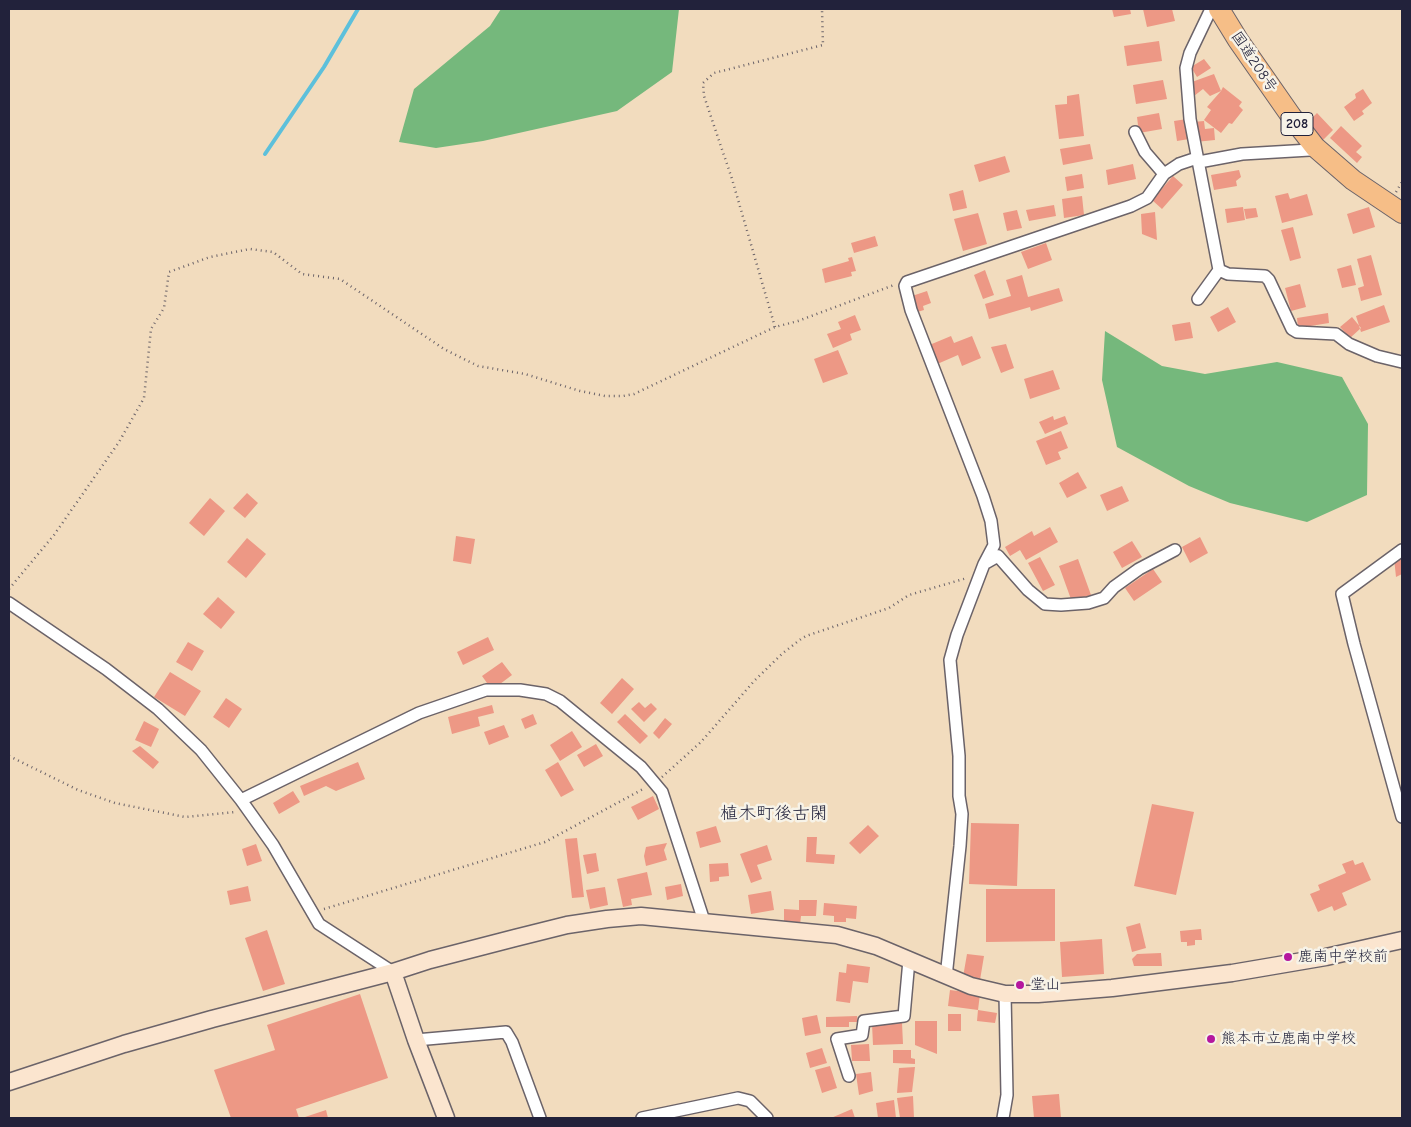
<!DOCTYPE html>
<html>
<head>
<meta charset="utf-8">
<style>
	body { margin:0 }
	#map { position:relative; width:1411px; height:1127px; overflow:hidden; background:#f2dcbe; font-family:"Comic Neue",sans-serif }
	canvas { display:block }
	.frame { position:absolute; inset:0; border:10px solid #22223b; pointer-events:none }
</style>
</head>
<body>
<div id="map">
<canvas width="1411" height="1127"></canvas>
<div class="frame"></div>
</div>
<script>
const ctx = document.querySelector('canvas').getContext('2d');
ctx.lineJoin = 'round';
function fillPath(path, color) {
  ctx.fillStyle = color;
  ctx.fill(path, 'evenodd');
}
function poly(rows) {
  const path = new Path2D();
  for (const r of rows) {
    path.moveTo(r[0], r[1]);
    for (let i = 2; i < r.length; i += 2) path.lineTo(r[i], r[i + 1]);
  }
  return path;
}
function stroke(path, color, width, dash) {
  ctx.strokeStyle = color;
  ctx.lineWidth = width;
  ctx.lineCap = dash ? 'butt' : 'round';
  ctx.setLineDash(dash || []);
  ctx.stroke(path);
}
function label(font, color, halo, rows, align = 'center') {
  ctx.font = font + ' "Comic Neue","Klee One",sans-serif';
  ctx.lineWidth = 5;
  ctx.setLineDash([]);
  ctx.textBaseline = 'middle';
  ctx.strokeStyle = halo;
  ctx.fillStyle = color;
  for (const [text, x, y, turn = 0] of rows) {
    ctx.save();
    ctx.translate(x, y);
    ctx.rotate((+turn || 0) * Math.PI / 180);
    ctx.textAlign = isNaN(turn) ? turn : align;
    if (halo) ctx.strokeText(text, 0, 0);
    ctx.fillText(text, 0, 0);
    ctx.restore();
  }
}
fillPath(poly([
	[501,9,679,9,672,72,617,111,483,141,436,148,399,142,414,89,490,26],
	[1105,331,1162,366,1205,374,1277,362,1342,377,1368,424,1367,495,1307,522,1230,503,1189,486,1117,447,1102,380]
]), '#75b87c');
stroke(poly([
	[265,154,324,67,358,9]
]), '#5dc0db', 4);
fillPath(poly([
	[1112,9,1130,9,1131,14,1114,17],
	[1143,9,1172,9,1175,21,1147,27],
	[1159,41,1162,61,1127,66,1124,46],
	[1204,59,1211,68,1197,77,1191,67],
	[1214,74,1221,91,1223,87,1242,102,1239,106,1243,110,1232,124,1229,123,1221,133,1204,120,1211,110,1207,107,1221,91,1210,96,1203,89,1194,96,1189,83],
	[1163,80,1167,99,1136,104,1133,85],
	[1363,89,1372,103,1362,111,1364,114,1354,121,1344,107,1356,98,1355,94],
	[1079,94,1084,136,1059,139,1055,105,1067,104,1067,96],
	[1159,113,1162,129,1139,133,1137,117],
	[1317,113,1333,130,1322,141,1306,124],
	[1187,119,1189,139,1177,141,1174,121],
	[1204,121,1205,129,1214,128,1215,140,1195,142,1193,122],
	[1341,126,1362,146,1356,152,1362,157,1357,163,1330,138],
	[1090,144,1093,159,1063,165,1060,149],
	[1005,156,1010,172,979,182,974,165],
	[1133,164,1136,179,1108,185,1106,170],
	[1239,170,1241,177,1236,181,1237,186,1214,190,1211,175],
	[1082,174,1084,188,1067,191,1065,177],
	[1173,176,1183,185,1162,209,1152,200],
	[963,190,967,208,953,211,949,194],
	[1288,193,1290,199,1307,194,1313,215,1282,223,1275,196],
	[1082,196,1084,215,1064,218,1062,199],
	[1054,205,1056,216,1029,221,1026,210],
	[1243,207,1245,220,1227,223,1225,209],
	[1369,207,1375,227,1353,234,1347,214],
	[1256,208,1258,217,1246,219,1244,209],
	[1017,210,1022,228,1007,231,1003,213],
	[1155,212,1157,240,1142,234,1141,214],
	[978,213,987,244,963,251,954,219],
	[1293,227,1301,258,1290,261,1281,230],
	[875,236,878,246,854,253,851,243],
	[1046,243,1052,260,1028,269,1021,252],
	[1371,255,1382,295,1361,301,1358,288,1364,286,1357,259],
	[852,257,856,271,851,272,852,276,825,283,822,269,849,261,848,258],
	[1351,265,1356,285,1342,288,1337,269],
	[985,270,994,295,983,299,974,275],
	[1022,275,1028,297,1059,288,1063,301,1031,311,1030,307,989,319,985,304,1011,296,1006,280],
	[1300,284,1306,307,1291,311,1285,288],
	[927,291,931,303,923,306,924,310,914,313,909,297],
	[1384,305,1390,322,1361,332,1356,316],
	[1228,307,1236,322,1218,332,1210,317],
	[1328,313,1329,323,1298,328,1297,318],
	[855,315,861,330,850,334,852,340,833,348,827,334,841,329,838,322],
	[1352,317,1361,328,1350,338,1340,327],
	[1190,322,1193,338,1175,341,1172,325],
	[951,336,954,343,972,336,981,358,962,366,958,355,935,365,927,346],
	[1006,344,1014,368,1001,373,991,347],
	[838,350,848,374,823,383,814,359],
	[1053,370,1060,389,1030,399,1024,379],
	[1053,416,1054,420,1065,416,1068,424,1045,434,1039,422],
	[1061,431,1068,448,1058,452,1061,459,1046,465,1036,441],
	[1078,472,1087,488,1067,498,1059,483],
	[1122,486,1129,501,1107,511,1100,495],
	[247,493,258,503,245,518,233,508],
	[210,498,225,511,204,536,189,523],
	[1050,527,1058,542,1026,560,1020,550,1010,556,1005,547,1032,531,1034,536],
	[456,536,475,539,471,564,453,561],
	[1200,537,1208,553,1190,563,1182,547],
	[247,538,266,554,246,578,227,562],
	[1132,541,1142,557,1122,568,1113,552],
	[1402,555,1402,574,1396,577,1394,558],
	[1040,557,1055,585,1043,591,1028,563],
	[1078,559,1091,595,1072,602,1059,566],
	[1153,569,1162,582,1134,601,1125,588],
	[218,597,235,612,221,629,203,614],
	[488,637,494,650,463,665,457,652],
	[188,642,204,651,192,671,176,662],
	[502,662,512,675,492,690,482,676],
	[170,672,201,691,185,716,154,697],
	[622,678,634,689,612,714,600,703],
	[226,698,242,709,229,728,213,717],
	[639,702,645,708,651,703,657,709,644,722,631,709],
	[492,705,494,713,478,717,480,726,452,734,448,717],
	[533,714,537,724,525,729,521,719],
	[625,714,648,736,640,744,617,722],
	[665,718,672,724,659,739,653,733],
	[144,721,159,729,151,747,135,740],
	[504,725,509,737,489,745,484,732],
	[572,731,582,747,560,761,550,745],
	[596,744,603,756,584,767,577,755],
	[140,746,159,762,153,769,132,751],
	[358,762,365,779,336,791,326,786,304,796,300,786],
	[558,762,574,790,561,797,545,770],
	[293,791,300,802,279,814,273,803],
	[653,796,659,809,638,820,631,807],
	[1152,804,1194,812,1176,895,1134,886],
	[971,823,1019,824,1017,886,969,884],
	[868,825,879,836,860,854,849,843],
	[716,826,721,842,700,848,696,832],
	[807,837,817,837,816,854,835,855,834,864,806,862],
	[577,838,584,897,572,898,565,839],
	[667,843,664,850,667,860,646,866,644,856,646,847],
	[256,844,262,861,247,866,242,849],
	[767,845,772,860,757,865,762,879,751,883,740,854],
	[596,853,599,871,587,874,583,855],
	[1353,860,1355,865,1363,862,1371,880,1342,893,1347,905,1334,911,1332,906,1318,912,1310,894,1320,890,1318,885,1346,873,1342,864],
	[728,863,729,876,719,877,719,881,710,882,709,864],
	[647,872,652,895,631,899,632,905,623,907,617,879],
	[681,884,683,896,667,900,665,887],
	[248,886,251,901,230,905,227,891],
	[605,887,608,905,590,909,586,890],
	[986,889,1055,889,1055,941,986,942],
	[771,891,774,910,751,914,748,895],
	[799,900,817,900,816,916,801,916,800,925,784,925,784,909,799,910],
	[824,903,857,906,856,919,846,918,846,922,834,922,834,916,823,915],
	[1140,923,1146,948,1132,952,1126,927],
	[1201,929,1202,940,1195,940,1195,945,1187,946,1187,942,1181,942,1180,931],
	[267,930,285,984,263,991,245,938],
	[1102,939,1104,974,1062,977,1060,942],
	[1161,953,1162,966,1134,966,1132,959,1137,954],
	[967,954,984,956,980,980,963,977],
	[847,964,870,967,868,983,853,981,850,1003,836,1001,839,972,846,973],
	[950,990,980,994,978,1010,948,1006],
	[360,994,388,1078,296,1109,299,1118,231,1118,214,1070,275,1050,267,1025],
	[978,1010,997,1013,995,1023,977,1021],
	[948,1014,961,1014,961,1031,948,1031],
	[817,1015,821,1033,805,1036,802,1018],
	[857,1016,858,1022,849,1022,849,1027,826,1027,826,1017],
	[915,1021,937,1021,937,1054,915,1045],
	[902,1023,903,1044,873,1045,872,1024],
	[869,1044,870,1061,852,1061,851,1045],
	[822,1048,827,1063,810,1068,806,1053],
	[893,1050,911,1050,911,1058,915,1059,915,1064,893,1063],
	[830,1066,837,1088,822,1093,815,1070],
	[915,1067,912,1092,897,1093,899,1068],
	[871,1072,873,1091,859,1095,856,1074],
	[1059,1094,1061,1118,1034,1118,1032,1096],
	[913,1096,914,1118,900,1118,897,1098],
	[894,1100,896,1118,878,1118,876,1103],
	[852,1109,855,1118,831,1118],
	[326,1110,328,1118,302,1118]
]), '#ed9885');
const street = poly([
	[1135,132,1145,152,1164,174,1179,164,1197,158],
	[1199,162,1242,154,1310,150,1315,147],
	[1219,270,1228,274,1265,276,1269,280,1292,329,1297,332,1336,334,1349,344,1377,356,1402,362],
	[1198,299,1219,270,1190,119,1186,68,1190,53,1211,9],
	[1402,550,1342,594,1354,644,1402,817],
	[984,564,998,556,1028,590,1045,604,1061,605,1088,603,1104,598,1114,587,1139,569,1175,550],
	[9,603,106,669,158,709,201,750,241,800,273,845,319,924,393,972],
	[241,800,419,713,486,690,520,690,546,694,560,701,641,767,662,792,704,921],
	[946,977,960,846,962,814,959,796,959,756,950,660,957,635,984,564,994,545,991,521,983,496,911,310,905,286,907,282,1131,206,1147,198,1164,174],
	[416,1040,506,1032,512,1042,540,1118],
	[849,1076,837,1039,862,1035,864,1021,904,1016,909,960],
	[642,1118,738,1098,750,1101,767,1118],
	[1003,1118,1007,1095,1005,994]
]);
const secondary = poly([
	[393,972,416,1040,446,1118],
	[9,1082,124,1044,212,1019,393,972,430,960,515,938,567,925,607,919,641,916,837,935,876,946,971,986,1005,994,1038,994,1112,988,1232,973,1326,957,1402,940]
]);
const highway = poly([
	[1219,9,1238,40,1291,116,1315,147,1353,180,1402,213]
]);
stroke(street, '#6b6369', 14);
stroke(secondary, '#6b6369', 19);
stroke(highway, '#6b6369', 22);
stroke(poly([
	[1396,192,1402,182],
	[775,327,732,179,704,96,703,83,714,73,823,45,822,9],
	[9,589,54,535,119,442,144,398,151,329,164,308,169,272,210,257,250,249,273,252,302,274,340,279,444,349,478,366,525,374,580,391,605,396,623,396,634,394,775,327,798,321,894,285],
	[9,756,78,790,115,803,185,817,235,812],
	[662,777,701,742,755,680,783,653,801,639,806,636,889,608,909,595,967,578],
	[324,909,545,842,645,788]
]), '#6b6369', 2.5, [1, 4]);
stroke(street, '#fff', 11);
stroke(secondary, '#fbe5cf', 16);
stroke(highway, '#f6be87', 20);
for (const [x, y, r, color] of [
	[1288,957,5,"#b5179e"],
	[1020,985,5,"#b5179e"],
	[1211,1039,5,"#b5179e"]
]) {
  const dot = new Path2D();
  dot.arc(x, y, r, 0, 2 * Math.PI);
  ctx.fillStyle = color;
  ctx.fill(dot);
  stroke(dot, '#f7f3e8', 2);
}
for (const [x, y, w] of [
	[1297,124,32]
]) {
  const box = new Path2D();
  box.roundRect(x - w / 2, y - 11.5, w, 23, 4);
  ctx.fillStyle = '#f7f3e8';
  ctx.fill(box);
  stroke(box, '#22223b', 1);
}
label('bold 14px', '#22223b', null, [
	["208",1297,124]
]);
label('15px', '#22223b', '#f7f3e8', [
	["国道208号",1254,62,56]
]);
label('15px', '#22223b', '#f7f3e8', [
	["鹿南中学校前",1298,957],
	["堂山",1030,985],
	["熊本市立鹿南中学校",1221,1039]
], 'left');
label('18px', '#22223b', '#f7f3e8', [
	["植木町後古閑",774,814]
]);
</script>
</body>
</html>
